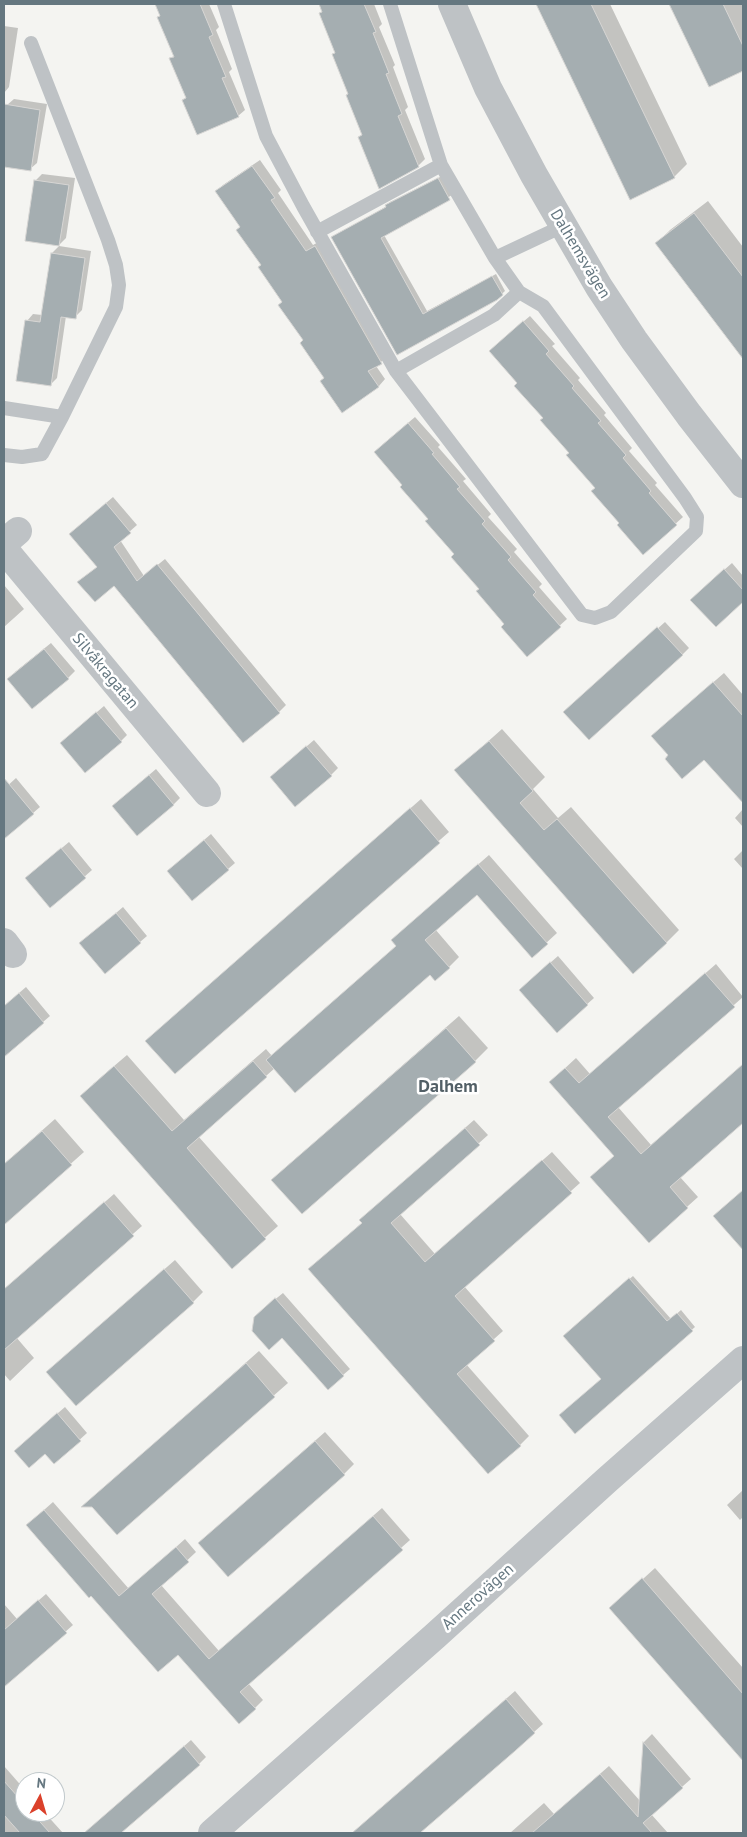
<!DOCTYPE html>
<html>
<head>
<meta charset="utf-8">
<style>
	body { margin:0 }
	#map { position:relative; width:747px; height:1837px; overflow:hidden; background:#f4f4f1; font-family:"PT Sans",sans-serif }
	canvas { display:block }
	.frame { position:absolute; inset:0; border:5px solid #657780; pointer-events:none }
	.north { position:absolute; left:15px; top:1772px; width:50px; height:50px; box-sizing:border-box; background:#fff; border:1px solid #c1c9cc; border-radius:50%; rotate:6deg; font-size:14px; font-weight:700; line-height:20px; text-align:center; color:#657780 }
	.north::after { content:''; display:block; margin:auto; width:18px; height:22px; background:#db412b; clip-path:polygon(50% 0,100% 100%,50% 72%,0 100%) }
</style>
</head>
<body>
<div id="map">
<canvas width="747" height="1837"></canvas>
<div class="frame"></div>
<div class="north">N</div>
</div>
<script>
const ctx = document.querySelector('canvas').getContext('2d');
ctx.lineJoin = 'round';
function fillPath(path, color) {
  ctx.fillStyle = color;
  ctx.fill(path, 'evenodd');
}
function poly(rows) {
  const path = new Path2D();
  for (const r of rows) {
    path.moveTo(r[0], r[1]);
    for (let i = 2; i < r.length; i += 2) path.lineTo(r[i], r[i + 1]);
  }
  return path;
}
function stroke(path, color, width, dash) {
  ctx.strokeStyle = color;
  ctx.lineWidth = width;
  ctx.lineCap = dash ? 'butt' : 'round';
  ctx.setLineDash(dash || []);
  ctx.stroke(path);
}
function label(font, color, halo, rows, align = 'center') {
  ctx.font = font + ' "PT Sans",sans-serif';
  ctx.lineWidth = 5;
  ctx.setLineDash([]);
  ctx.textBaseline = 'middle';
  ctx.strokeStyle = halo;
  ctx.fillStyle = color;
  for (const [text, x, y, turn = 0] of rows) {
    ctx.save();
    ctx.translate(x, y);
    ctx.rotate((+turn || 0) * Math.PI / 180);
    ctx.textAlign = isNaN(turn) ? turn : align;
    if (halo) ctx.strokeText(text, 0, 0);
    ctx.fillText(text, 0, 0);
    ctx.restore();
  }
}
fillPath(poly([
	[156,4,209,4,219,27,216,30,232,69,229,72,245,110,238,116,184,100,187,97,171,59,174,55,158,18,161,15],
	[321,4,374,4,382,24,379,27,395,65,393,67,408,107,405,110,425,159,418,166,359,137,363,134],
	[538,4,610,4,687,164,674,177,631,198],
	[670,4,742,4,743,69,709,86],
	[4,26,18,28,9,87,4,93],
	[14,99,47,104,37,163,30,169,4,165,4,127,7,105],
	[260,160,281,190,278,193,313,245,322,240,388,356,376,366,385,379,379,386,342,411,241,227,217,192,223,185],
	[42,174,75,178,66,238,59,245,35,181],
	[442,176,452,195,384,235,427,311,496,274,505,291,496,299,398,354,332,238,387,206,390,202],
	[708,201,743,247,743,357,657,243,670,230],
	[59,246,91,251,82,310,75,317,66,316,57,378,50,385,27,321,33,314,42,315,52,253],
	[530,316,555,344,552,346,580,378,578,380,606,413,604,415,632,448,629,451,657,483,655,485,683,517,643,553,518,383,497,344],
	[415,417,440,445,438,447,466,479,463,481,491,514,488,517,517,549,514,552,542,584,539,587,567,619,527,655,455,554,403,484,382,445],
	[113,497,137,525,120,540,144,576,165,559,286,705,279,712,114,584,98,566,78,527],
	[732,563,743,576,743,601,716,626,698,593],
	[4,585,24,609,4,627],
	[665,622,689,648,682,655,572,705],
	[51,643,75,671,68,678,15,672],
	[724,673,743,695,743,802,704,758,670,755,663,726],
	[104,706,127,735,121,741,61,743],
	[502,729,545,777,533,789,558,818,571,807,679,930,666,943,456,770],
	[314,740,338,768,331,775,271,777],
	[156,769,180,798,173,805,121,799],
	[16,778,40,807,4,838,4,789],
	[421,799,449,832,175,1072,157,1031],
	[743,809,743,827,735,818],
	[211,834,235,863,228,869,176,864],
	[69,842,92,870,50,907,33,872],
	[743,850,743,869,734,859],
	[489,855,557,933,532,956,477,893,435,929,459,957,449,967,436,979,431,973,275,1068,198,1136,278,1226,232,1267,93,1084,127,1055,184,1120,266,1049,272,1056,397,946,393,940,403,930],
	[123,907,147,936,140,942,88,937],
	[558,956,594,998,557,1031,527,983],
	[716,964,743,997,618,1107,651,1145,743,1065,743,1122,680,1177,698,1197,649,1241,615,1155,550,1082,576,1058,590,1074],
	[26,987,50,1016,8,1052,4,1047,4,1006],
	[459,1016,488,1048,475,1061,286,1167],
	[55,1119,84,1152,4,1223,4,1164],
	[474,1120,488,1135,400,1214,435,1254,552,1152,580,1183,464,1286,503,1331,466,1364,529,1436,520,1445,319,1260,363,1222,370,1211],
	[743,1190,743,1245,742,1247,725,1206],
	[114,1194,142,1226,16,1337,34,1358,10,1381,4,1374,4,1290],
	[175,1260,203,1292,193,1302,58,1362],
	[633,1276,671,1319,681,1310,695,1327,575,1432,602,1379,567,1333],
	[283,1293,350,1369,343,1375,262,1310],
	[259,1351,288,1383,117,1533,89,1501],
	[65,1407,87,1433,54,1463,45,1452,22,1444],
	[325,1432,354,1464,344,1474,210,1533],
	[743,1490,743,1520,742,1518,740,1520,727,1505],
	[53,1502,129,1589,185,1539,196,1552,161,1585,219,1651,382,1508,410,1540,248,1683,263,1700,255,1708,178,1653,36,1517],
	[655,1568,743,1668,743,1759,611,1608],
	[46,1594,73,1625,4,1686,4,1604,17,1619],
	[515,1691,543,1724,534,1732,418,1833,352,1833],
	[652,1734,691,1779,651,1814,668,1833,595,1833,586,1824,575,1833,510,1833,544,1803,554,1814,609,1766,641,1802,644,1742],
	[191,1740,206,1757,199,1764,119,1833,85,1833],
	[4,1766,25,1790,25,1812,44,1812,63,1833,4,1833]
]), '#0003');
const building = poly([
	[155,4,200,4,213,35,209,37,226,77,222,78,239,117,197,135,182,100,186,98,169,58,174,57,157,17,160,16,155,4],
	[319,4,364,4,376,32,373,33,389,73,386,74,402,114,398,116,419,167,379,189,358,137,362,135,346,95,348,94,332,54,335,53,319,13,322,12,319,4],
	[536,4,591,4,675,178,630,200,536,4],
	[669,4,723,4,743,46,743,71,709,87,669,4],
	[4,104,40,110,31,171,4,167,4,104],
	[252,166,275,198,271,200,306,251,315,246,382,364,368,371,379,387,342,413,320,381,324,378,300,343,303,340,278,305,282,302,258,267,261,265,236,230,240,227,215,191,252,166],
	[438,178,450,200,381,238,423,314,492,276,503,295,497,300,397,355,331,237,386,207,385,205,438,178],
	[34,180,69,185,59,246,25,241,34,180],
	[694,213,743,277,743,359,655,243,694,213],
	[51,253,85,258,76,319,61,317,51,386,16,381,25,320,40,322,51,253],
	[523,321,549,351,546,354,574,386,572,388,601,421,598,423,626,455,623,458,651,491,649,493,677,525,643,555,617,525,619,523,591,491,595,488,566,455,569,453,540,420,543,418,514,386,517,383,489,351,523,321],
	[408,423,434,453,432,454,460,487,457,489,485,521,482,524,511,557,508,560,536,592,533,595,561,627,527,657,501,627,504,624,476,591,479,589,451,557,454,554,425,521,428,519,400,487,402,485,374,452,408,423],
	[106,503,131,533,114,547,137,581,157,564,280,713,243,743,114,586,95,602,77,582,97,567,69,534,106,503],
	[724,569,743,590,743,602,716,627,690,600,724,569],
	[657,627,683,655,589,740,563,712,657,627],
	[44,649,69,679,32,709,7,679,44,649],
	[713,682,743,716,743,803,704,760,682,779,665,759,668,755,651,736,713,682],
	[96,712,122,742,85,773,60,743,96,712],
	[489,741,533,791,520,803,544,830,557,819,667,943,633,974,454,770,489,741],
	[306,746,332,776,295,807,270,777,306,746],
	[149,775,174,805,137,836,112,806,149,775],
	[4,778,34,814,4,839,4,778],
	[410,808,440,843,175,1074,145,1041,410,808],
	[204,840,229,870,192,901,167,871,204,840],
	[61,848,86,878,50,908,25,878,61,848],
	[478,864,548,944,532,958,477,895,425,940,450,968,435,981,430,975,295,1093,266,1060,396,946,391,940,478,864],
	[116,913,141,943,105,974,79,943,116,913],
	[550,962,588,1005,557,1033,519,990,550,962],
	[705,973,735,1007,608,1117,641,1154,743,1064,743,1123,670,1187,688,1208,649,1243,590,1177,614,1156,549,1082,565,1068,579,1083,705,973],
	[19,993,44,1023,4,1057,4,1006,19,993],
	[446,1028,476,1062,302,1214,271,1180,446,1028],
	[253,1061,267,1077,187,1148,266,1239,232,1269,80,1096,114,1066,172,1131,253,1061],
	[465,1128,480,1145,391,1223,425,1262,542,1160,572,1193,455,1296,495,1341,457,1374,521,1446,488,1474,308,1269,362,1223,359,1220,465,1128],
	[42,1131,72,1165,4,1225,4,1164,42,1131],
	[743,1190,743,1250,713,1216,743,1190],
	[104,1202,134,1236,4,1350,4,1289,104,1202],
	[164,1269,194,1303,76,1406,46,1372,164,1269],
	[629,1278,667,1321,677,1313,693,1331,575,1434,559,1415,601,1379,563,1336,629,1278],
	[275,1298,344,1376,328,1390,282,1338,269,1350,252,1331,254,1317,275,1298],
	[246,1363,275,1397,117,1535,92,1507,81,1507,246,1363],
	[57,1413,81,1441,54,1464,45,1454,29,1468,14,1451,57,1413],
	[315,1441,345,1475,228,1577,198,1543,315,1441],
	[44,1510,119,1596,176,1547,189,1562,152,1594,209,1659,373,1516,403,1550,240,1692,256,1709,239,1724,178,1655,158,1672,91,1596,89,1598,26,1525,44,1510],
	[642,1578,743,1694,743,1761,609,1608,642,1578],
	[38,1600,67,1633,4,1687,4,1630,38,1600],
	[506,1699,535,1733,515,1751,420,1833,352,1833,506,1699],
	[643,1742,683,1788,643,1823,652,1833,532,1833,600,1774,638,1817,643,1742],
	[184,1746,200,1765,121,1833,84,1833,184,1746],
	[4,1781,25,1805,25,1812,31,1812,50,1833,20,1833,4,1815,4,1781]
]);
fillPath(building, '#a5aeb1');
stroke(building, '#d6d5d3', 1);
stroke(poly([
	[224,4,266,136,303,206,396,371,582,615,595,618,611,612,696,531,697,517,685,498,543,306,519,292,495,258,441,165,390,4],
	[317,232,441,165],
	[495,258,563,226],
	[396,371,494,315,519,292],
	[4,408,62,417],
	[4,455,22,457,42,454,62,417,116,307,119,285,116,265,108,240,31,43]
]), '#bec2c5', 14);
stroke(poly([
	[452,4,488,88,534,175,599,287,634,340,689,415,743,484],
	[4,543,18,531],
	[4,549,207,793],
	[4,942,13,954],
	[212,1833,435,1636,607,1480,743,1360]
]), '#bec2c5', 28);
label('16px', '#657780', '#fff', [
	["Dalhemsvägen",580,254,59],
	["Silvåkragatan",105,671,50],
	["Annerovägen",478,1597,-42]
]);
label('bold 18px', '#525f66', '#fff', [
	["Dalhem",448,1087]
]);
</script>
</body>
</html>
